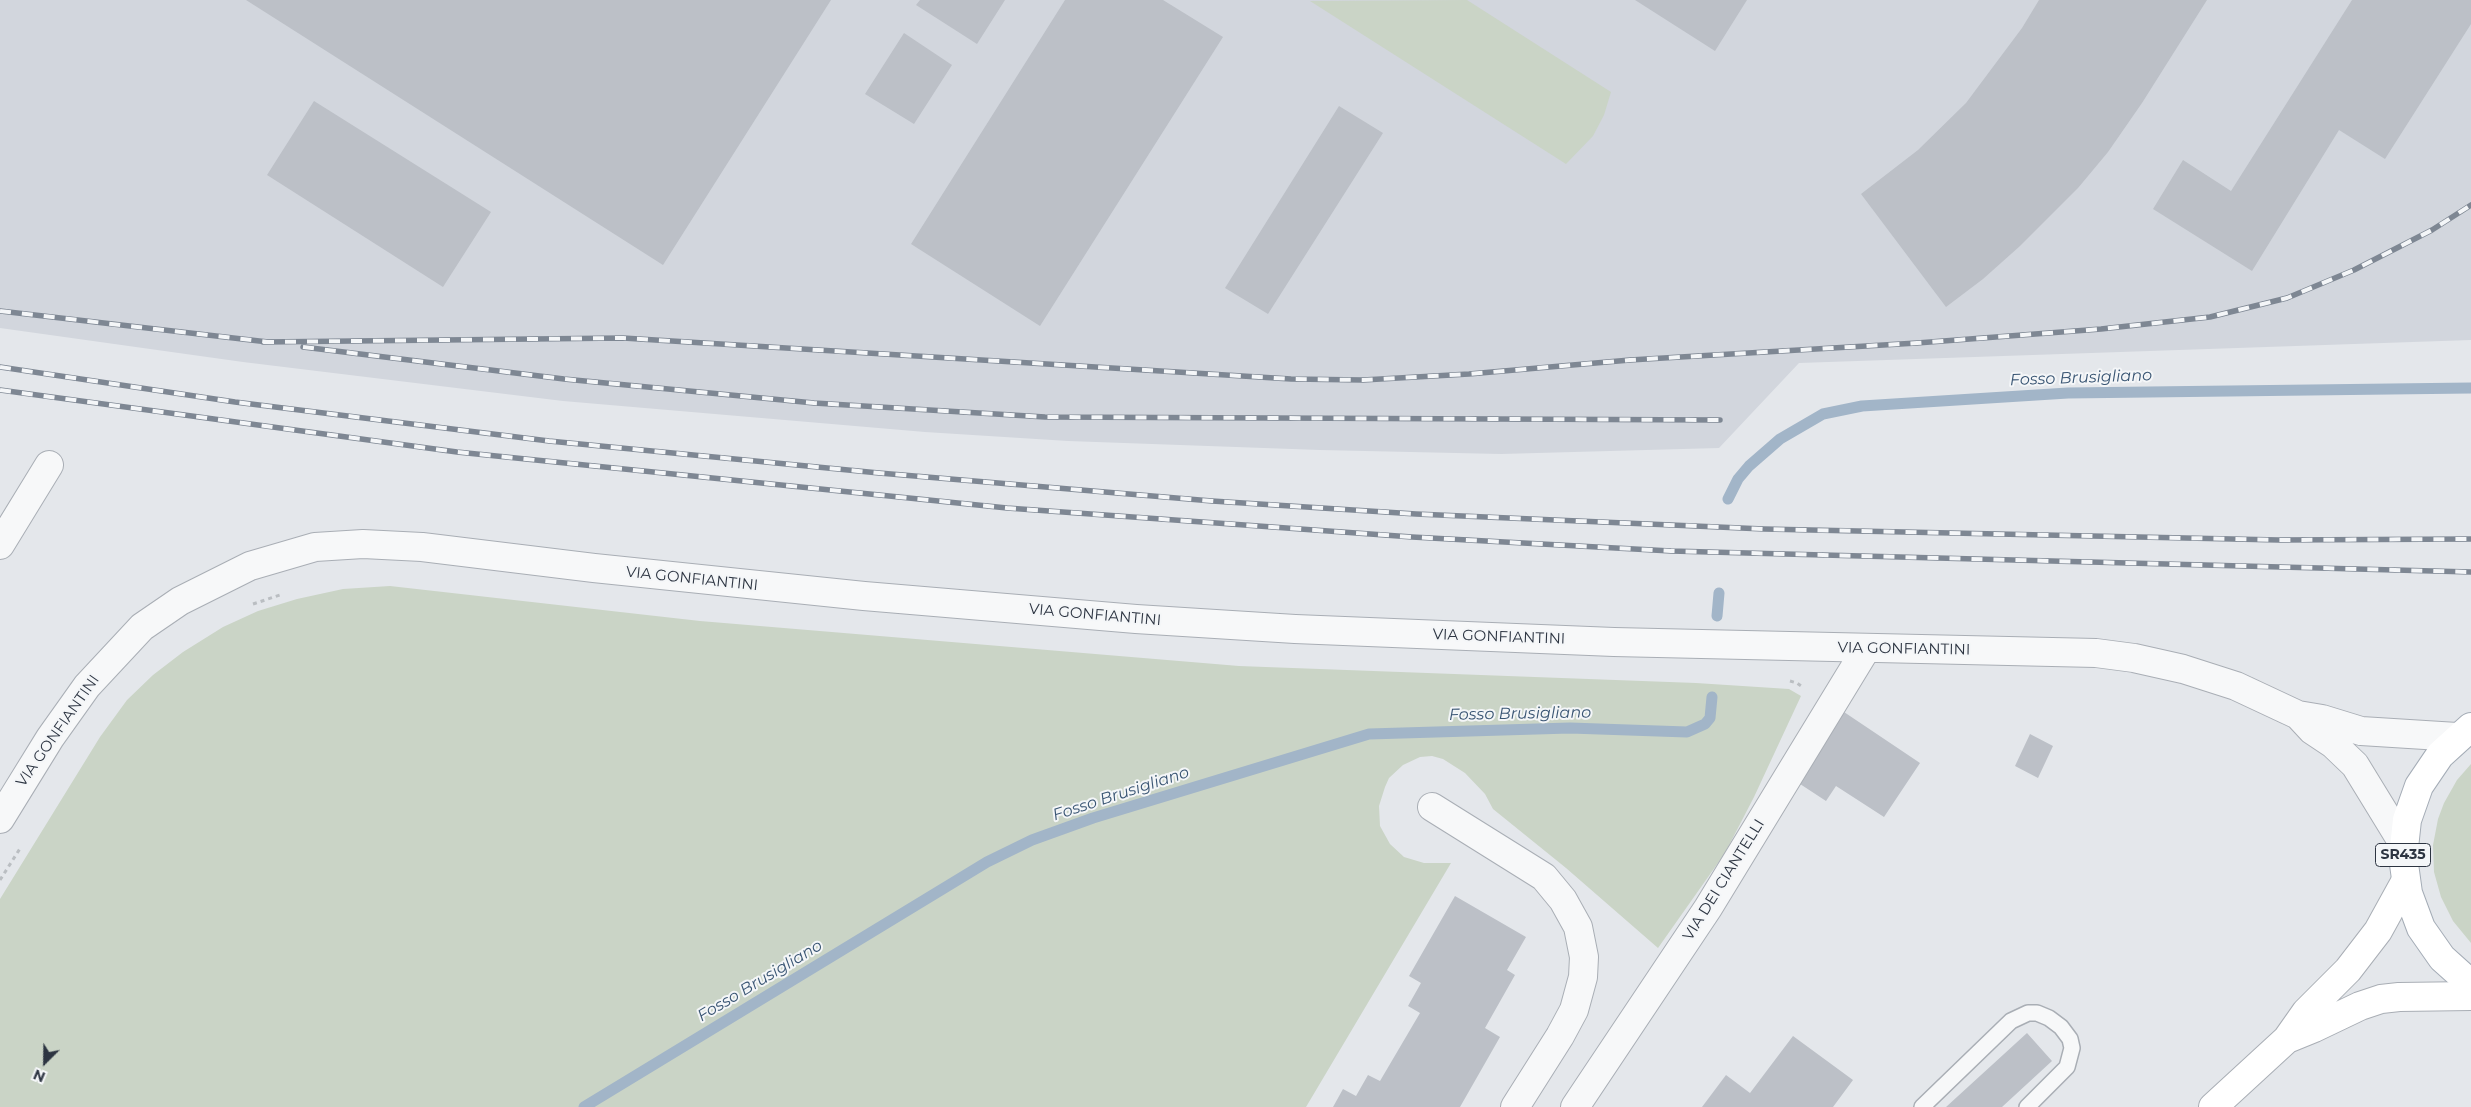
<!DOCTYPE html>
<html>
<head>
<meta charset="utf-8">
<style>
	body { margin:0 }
	#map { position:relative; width:2471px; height:1107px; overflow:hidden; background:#e4e7eb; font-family:Montserrat,sans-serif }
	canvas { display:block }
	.north { position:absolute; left:20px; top:1037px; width:50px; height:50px; -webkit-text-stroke:4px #f4f6f8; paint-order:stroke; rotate:203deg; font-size:14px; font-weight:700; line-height:20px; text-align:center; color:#2d3542 }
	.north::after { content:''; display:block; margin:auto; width:18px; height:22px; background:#2d3542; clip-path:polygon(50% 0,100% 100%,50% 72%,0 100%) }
</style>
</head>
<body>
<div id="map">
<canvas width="2471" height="1107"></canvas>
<div class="north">N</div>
</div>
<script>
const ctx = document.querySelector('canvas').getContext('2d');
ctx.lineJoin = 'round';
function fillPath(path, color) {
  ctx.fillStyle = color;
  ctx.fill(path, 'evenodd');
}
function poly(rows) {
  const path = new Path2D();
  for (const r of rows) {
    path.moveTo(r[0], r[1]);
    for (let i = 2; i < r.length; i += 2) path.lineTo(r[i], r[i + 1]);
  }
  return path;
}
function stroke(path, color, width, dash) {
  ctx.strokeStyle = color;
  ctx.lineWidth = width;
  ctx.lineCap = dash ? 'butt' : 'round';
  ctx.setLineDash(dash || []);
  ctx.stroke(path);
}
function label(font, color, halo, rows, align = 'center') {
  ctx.font = font + ' Montserrat,sans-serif';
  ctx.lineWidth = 4;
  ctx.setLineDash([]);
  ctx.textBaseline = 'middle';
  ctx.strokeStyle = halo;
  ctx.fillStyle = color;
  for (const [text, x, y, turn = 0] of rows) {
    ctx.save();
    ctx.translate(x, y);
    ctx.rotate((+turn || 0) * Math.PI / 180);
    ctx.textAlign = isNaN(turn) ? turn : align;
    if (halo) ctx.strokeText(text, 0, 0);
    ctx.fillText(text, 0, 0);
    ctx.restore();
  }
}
fillPath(poly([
	[0,0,2471,0,2471,340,1799,363,1719,448,1501,454,1320,450,1068,441,925,432,563,401,243,362,0,328]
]), '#d2d6dd');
fillPath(poly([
	[1467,0,1611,92,1604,115,1593,136,1566,164,1310,1],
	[390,586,700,621,1239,666,1696,683,1789,689,1801,696,1754,797,1725,853,1658,948,1566,868,1493,809,1485,794,1465,773,1443,759,1432,756,1420,757,1403,765,1389,778,1385,787,1379,806,1380,826,1390,844,1404,857,1424,863,1451,863,1306,1107,0,1107,0,899,100,737,127,700,153,675,183,652,223,627,258,611,297,599,343,589],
	[2471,764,2471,943,2453,921,2441,897,2434,872,2433,845,2438,819,2444,803,2457,780]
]), '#cad4c6');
stroke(poly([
	[1728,499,1738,479,1749,466,1780,439,1823,414,1862,406,2068,393,2471,388],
	[1717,616,1719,593],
	[584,1107,987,862,1032,840,1093,818,1369,734,1570,728,1687,732,1705,724,1710,718,1712,697]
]), '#a2b5c8', 11);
fillPath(poly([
	[246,0,831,0,663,265],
	[920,0,1005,0,977,44,916,5],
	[1065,0,1163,0,1223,37,1040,326,911,244],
	[1635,0,1747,0,1715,51],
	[2039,0,2207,0,2142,103,2108,152,2078,188,2020,246,1983,279,1946,307,1861,194,1918,150,1966,103,2022,28],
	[2352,0,2471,0,2471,24,2385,159,2339,130,2252,271,2153,209,2183,160,2231,191],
	[904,33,952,65,914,124,865,94],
	[314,101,491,212,443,287,267,175],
	[1339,106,1383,133,1268,314,1225,288],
	[1844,712,1920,763,1884,817,1836,786,1826,801,1797,782],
	[2030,734,2053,746,2038,778,2015,766],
	[1455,896,1526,937,1507,970,1515,975,1485,1028,1500,1037,1460,1107,1333,1107,1343,1089,1356,1096,1368,1075,1380,1081,1420,1013,1408,1006,1421,983,1409,976],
	[2027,1033,2052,1061,2002,1107,1946,1107],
	[1793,1036,1853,1080,1833,1107,1702,1107,1726,1075,1750,1093]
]), '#bcc0c7');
const lane = poly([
	[1922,1107,2011,1021,2028,1013,2037,1013,2049,1018,2061,1027,2070,1039,2072,1048,2067,1067,2027,1107]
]);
const street = poly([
	[0,545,49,465],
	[2299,716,2312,730,2333,744,2355,765,2404,845],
	[1432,807,1544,877,1563,900,1578,927,1584,957,1583,977,1574,1010,1560,1036,1515,1107],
	[0,819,50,738,87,686,142,627,180,601,250,566,315,547,363,544,422,547,594,568,864,596,1136,619,1295,629,1614,642,2096,653,2134,658,2183,669,2236,686,2298,715,2322,719,2361,731,2457,737],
	[1575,1107,1708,908,1866,649]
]);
const secondary = poly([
	[2287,1039,2314,1028,2360,1006,2381,999,2399,997,2471,996],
	[2213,1107,2287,1039,2306,1012,2348,970,2378,931,2405,882]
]);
const primary = poly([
	[2471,727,2440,755,2419,786,2407,820,2403,857,2408,893,2421,928,2442,958,2471,984]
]);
stroke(lane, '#a9aeb5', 18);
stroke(street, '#a9aeb5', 30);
stroke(secondary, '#a9aeb5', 30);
stroke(primary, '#a4acb6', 30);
stroke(poly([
	[253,604,283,594],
	[1790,681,1797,683,1804,688],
	[0,880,21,847]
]), '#babec2', 3, [4, 4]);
stroke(lane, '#f7f8f9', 15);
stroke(street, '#f7f8f9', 28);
stroke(secondary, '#fff', 28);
stroke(primary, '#fff', 28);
const rail = poly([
	[0,311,268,342],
	[263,342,623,338,1291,379,1363,380,1469,374,1630,360,1917,343,2101,329,2210,317,2287,298,2354,270,2432,230,2471,205],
	[303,347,564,379,814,403,1045,417,1720,420],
	[0,367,235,402,549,441,879,473,1212,501,1416,514,1764,529,2279,540,2471,539],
	[0,390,457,452,1007,508,1412,537,1671,551,2471,572]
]);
stroke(rail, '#7e8793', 5.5);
stroke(rail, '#f4f6f8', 4, [11]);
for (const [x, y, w] of [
	[2403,855,55]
]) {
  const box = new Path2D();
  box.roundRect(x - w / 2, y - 11.5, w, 23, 4);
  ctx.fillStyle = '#f4f6f8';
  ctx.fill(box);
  stroke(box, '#2d3542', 1);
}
label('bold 14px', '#2d3542', null, [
	["SR435",2403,855]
]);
label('15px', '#2d3542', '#f4f6f8', [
	["VIA GONFIANTINI",692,579,6],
	["VIA GONFIANTINI",1095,615,5],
	["VIA GONFIANTINI",1499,637,2],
	["VIA GONFIANTINI",1904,649,1],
	["VIA GONFIANTINI",58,731,-55],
	["VIA DEI CIANTELLI",1724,880,-58]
]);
label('italic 16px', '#395573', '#f4f6f8', [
	["Fosso Brusigliano",2081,378,-2],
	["Fosso Brusigliano",1520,714,-1],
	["Fosso Brusigliano",1121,794,-18],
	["Fosso Brusigliano",760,981,-31]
]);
</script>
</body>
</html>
